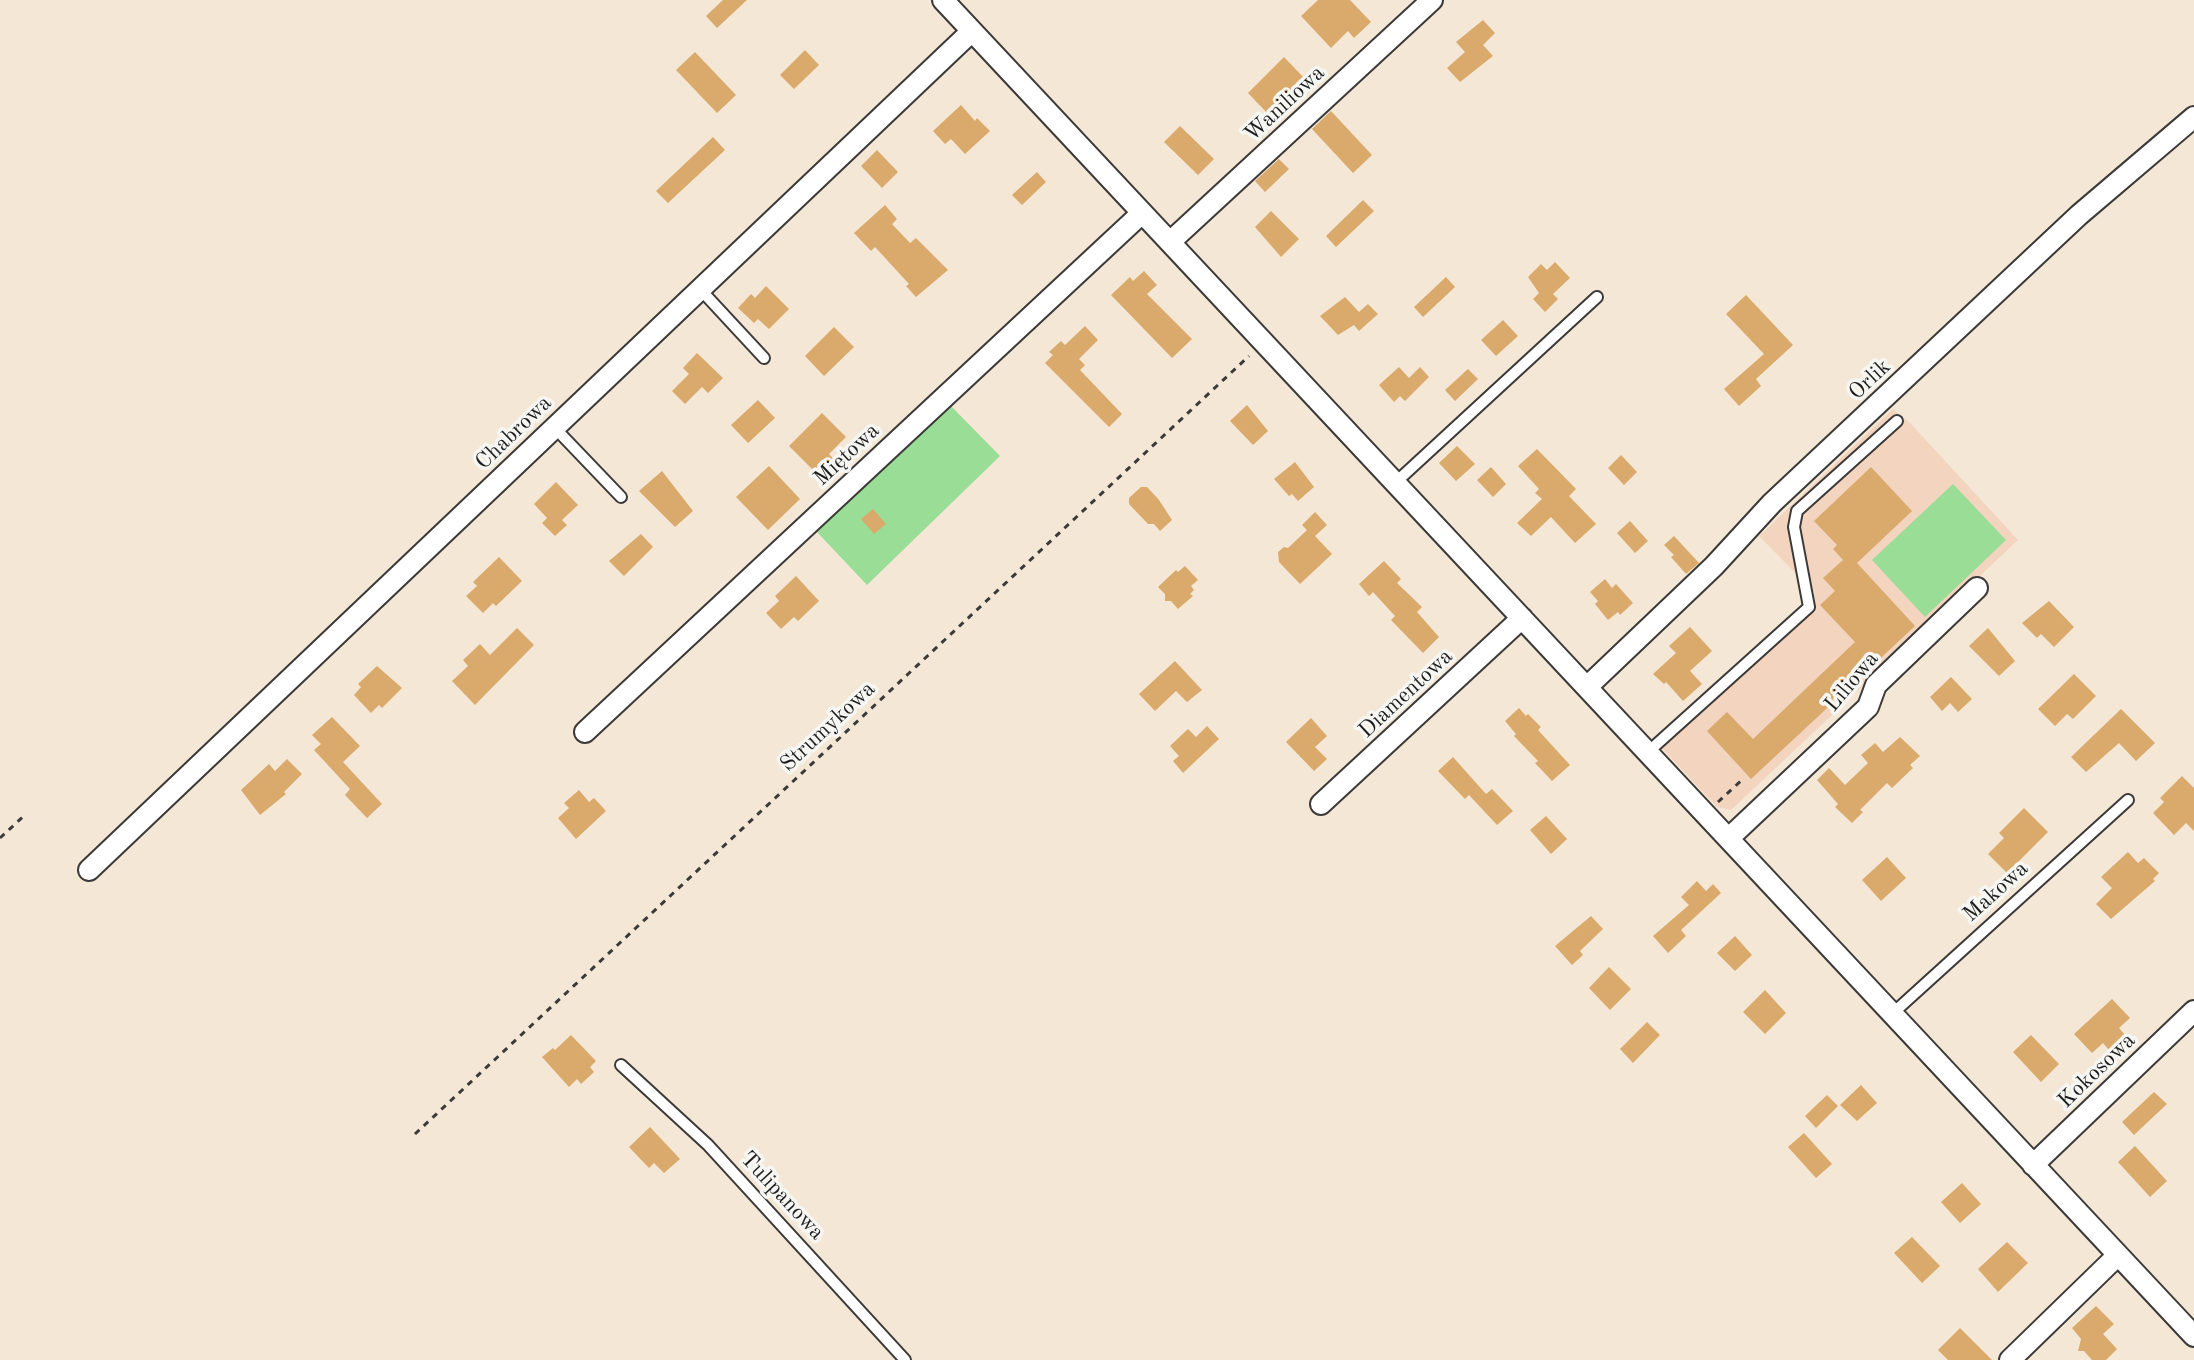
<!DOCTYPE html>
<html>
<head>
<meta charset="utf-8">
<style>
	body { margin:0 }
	canvas { display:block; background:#f4e7d5 }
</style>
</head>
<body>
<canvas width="2194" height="1360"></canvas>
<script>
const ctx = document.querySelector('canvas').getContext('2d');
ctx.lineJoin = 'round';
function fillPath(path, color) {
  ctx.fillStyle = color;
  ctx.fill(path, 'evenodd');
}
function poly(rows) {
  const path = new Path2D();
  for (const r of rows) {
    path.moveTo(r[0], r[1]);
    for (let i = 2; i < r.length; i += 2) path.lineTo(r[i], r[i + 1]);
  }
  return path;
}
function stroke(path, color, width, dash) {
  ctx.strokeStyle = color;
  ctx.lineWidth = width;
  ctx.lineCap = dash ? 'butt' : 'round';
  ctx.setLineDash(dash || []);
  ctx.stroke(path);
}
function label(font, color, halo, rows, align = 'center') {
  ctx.font = font + ' "Old Standard TT",serif';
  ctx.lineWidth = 7;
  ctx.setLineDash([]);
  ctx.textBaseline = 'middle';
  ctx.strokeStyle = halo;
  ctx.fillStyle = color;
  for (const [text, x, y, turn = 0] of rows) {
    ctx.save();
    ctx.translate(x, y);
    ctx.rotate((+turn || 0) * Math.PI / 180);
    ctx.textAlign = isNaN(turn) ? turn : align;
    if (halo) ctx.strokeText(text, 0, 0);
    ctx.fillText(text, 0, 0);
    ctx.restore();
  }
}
fillPath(poly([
	[1893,409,1911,424,2018,540,1731,810,1717,807,1656,742,1815,593,1759,536]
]), '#f3d4bf');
fillPath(poly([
	[948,403,1000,456,867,585,817,532],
	[1953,484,2006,540,1925,617,1872,560]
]), '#99dd96');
fillPath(poly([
	[723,0,747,0,717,28,706,16],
	[1318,0,1350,0,1371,22,1354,38,1348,31,1331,48,1301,16],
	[1483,20,1495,33,1483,45,1493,56,1460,82,1447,68,1465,52,1456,42],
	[805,50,819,65,794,89,780,75],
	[695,52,736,95,717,113,676,70],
	[1284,57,1306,80,1269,115,1248,93],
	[961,105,975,121,977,118,990,131,965,154,951,139,945,144,933,131],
	[1331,111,1372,155,1353,173,1312,129],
	[1180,126,1214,159,1198,175,1164,142],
	[713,137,725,150,668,203,656,191],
	[877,150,898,172,882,188,861,166],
	[1279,159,1289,169,1265,192,1255,181],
	[1037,172,1046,182,1022,205,1012,195],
	[1363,200,1374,211,1336,247,1326,236],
	[885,205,897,219,892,224,910,243,916,238,948,270,916,297,906,286,909,284,875,247,871,251,854,233],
	[1271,211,1299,239,1281,257,1255,227],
	[1555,262,1570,278,1553,294,1558,299,1545,312,1533,299,1539,293,1528,277,1541,264,1547,270],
	[1144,271,1157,285,1147,294,1192,339,1172,358,1111,295,1130,277,1133,281],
	[1446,277,1455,287,1423,317,1414,307],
	[766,286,789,309,769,329,758,319,754,323,738,308,751,294,755,298],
	[1746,295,1793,345,1756,379,1761,386,1739,406,1724,389,1764,354,1726,314],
	[1345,297,1359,312,1368,304,1378,314,1359,331,1354,325,1338,335,1320,316],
	[1503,320,1518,336,1496,356,1481,340],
	[1085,326,1098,340,1079,359,1085,365,1080,370,1122,414,1109,427,1045,363,1053,355,1049,352,1061,341,1065,345],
	[834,327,854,347,824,376,805,356],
	[697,353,723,378,708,393,702,387,685,404,672,391,689,374,683,368],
	[1399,367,1409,378,1420,367,1429,377,1405,401,1400,396,1394,402,1379,385],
	[1468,369,1478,379,1455,401,1445,390],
	[758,400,775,418,748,443,731,425],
	[1247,405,1268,431,1253,445,1230,421],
	[822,413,846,437,829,454,838,464,822,479,789,446],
	[1457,446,1475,464,1456,481,1439,463],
	[1537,449,1576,489,1569,496,1596,524,1575,543,1551,517,1531,536,1517,523,1542,499,1535,493,1539,489,1518,466],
	[1621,455,1637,472,1624,485,1608,468],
	[1295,462,1314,487,1298,501,1292,494,1289,496,1274,479],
	[769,466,800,499,768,530,736,497],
	[1491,467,1506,484,1493,497,1477,480],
	[1871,467,1912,511,1857,563,1915,626,1751,779,1707,731,1727,712,1753,739,1855,642,1820,605,1835,591,1823,578,1843,560,1833,549,1837,545,1814,521],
	[662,471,693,511,675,527,639,491],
	[556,482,578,505,562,520,567,525,555,536,542,523,547,518,534,504],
	[1141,487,1147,487,1159,500,1172,520,1160,531,1154,524,1148,524,1129,504,1129,498],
	[873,509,886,524,874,534,861,519],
	[1315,512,1327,525,1315,536,1332,554,1300,584,1279,562,1278,552,1284,547,1288,548,1307,530,1302,525],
	[1630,521,1648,541,1635,553,1617,533],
	[641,534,653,547,624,576,609,561],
	[1674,536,1699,563,1686,574,1671,557,1674,555,1664,545],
	[499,557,522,581,496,606,493,603,483,613,466,596,477,586,473,582],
	[1384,561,1401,579,1397,583,1422,607,1417,612,1439,637,1423,653,1391,620,1395,616,1373,592,1369,596,1359,584],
	[1185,566,1198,580,1191,586,1194,590,1190,594,1193,596,1178,609,1171,601,1165,601,1165,594,1158,587,1176,570,1178,572],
	[796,576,819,601,798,621,794,617,781,629,766,613,779,601,775,596],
	[1605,579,1612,588,1616,584,1633,603,1620,615,1618,612,1608,620,1595,604,1598,601,1590,592],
	[2049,601,2074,627,2054,647,2041,634,2037,638,2022,623],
	[1690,627,1712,651,1690,671,1702,684,1683,701,1666,682,1664,684,1653,674,1676,653,1669,646],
	[517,628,534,645,475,705,452,681,468,666,463,660,480,644,490,655],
	[1988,628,2015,661,1999,676,1969,646],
	[1175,661,1202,690,1187,702,1176,691,1155,711,1139,694],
	[377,666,402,688,382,708,379,705,371,713,354,695,361,687,358,684],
	[2074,674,2096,696,2073,719,2067,714,2055,726,2038,709],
	[1951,677,1972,699,1958,712,1950,703,1942,711,1930,697],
	[1519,708,1526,716,1528,714,1541,727,1538,730,1570,765,1552,781,1535,763,1538,761,1514,736,1516,734,1505,721],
	[2121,709,2155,743,2136,761,2119,743,2086,772,2071,757],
	[332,717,360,746,343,762,382,804,367,818,345,795,350,789,314,750,321,744,312,735],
	[1311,718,1327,736,1315,747,1327,759,1314,771,1286,742],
	[1207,726,1219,739,1183,773,1173,761,1179,756,1170,746,1188,729,1196,737],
	[1900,737,1920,756,1910,765,1913,768,1892,788,1887,783,1860,810,1863,812,1852,823,1835,807,1838,804,1817,780,1829,768,1845,785,1868,763,1861,755,1875,743,1883,752],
	[1453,757,1486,794,1492,789,1513,811,1497,825,1469,795,1465,799,1438,771],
	[287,759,302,774,284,792,286,794,260,815,241,790,269,764,275,771],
	[2182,776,2194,788,2194,831,2186,823,2174,835,2153,813,2164,802,2160,798],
	[579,790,589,802,594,798,606,811,576,839,558,818,569,808,564,803],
	[2024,808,2048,832,2007,873,1988,854,2004,838,1999,833],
	[1546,816,1567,839,1551,854,1530,830],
	[2128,852,2138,863,2144,858,2159,873,2153,879,2155,881,2111,919,2096,904,2112,888,2101,877],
	[1887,857,1906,878,1881,901,1862,880],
	[1697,881,1706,891,1713,884,1721,893,1681,930,1686,936,1668,953,1653,936,1689,905,1681,897],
	[1591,916,1603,929,1580,951,1583,955,1572,965,1555,946],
	[1735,936,1752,955,1735,971,1717,953],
	[1609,967,1631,989,1610,1010,1589,988],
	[1765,990,1786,1013,1765,1034,1743,1012],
	[2112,999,2130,1018,2119,1028,2125,1035,2109,1050,2103,1043,2092,1053,2074,1034],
	[1647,1022,1660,1035,1633,1063,1620,1049],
	[571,1035,596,1061,590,1067,594,1072,581,1084,577,1079,569,1087,542,1057,553,1048,555,1050],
	[2031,1035,2059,1064,2041,1082,2013,1052],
	[1861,1085,1877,1103,1857,1121,1840,1105],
	[2154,1092,2167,1104,2134,1135,2122,1122],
	[1827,1095,1838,1106,1816,1128,1805,1116],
	[650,1127,680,1159,664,1173,654,1163,649,1168,629,1147],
	[1804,1133,1832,1164,1816,1178,1788,1147],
	[2135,1146,2167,1181,2150,1197,2118,1162],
	[1962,1183,1981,1204,1960,1223,1941,1202],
	[1912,1237,1940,1266,1922,1283,1894,1253],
	[2007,1242,2028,1263,1998,1292,1978,1269],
	[2096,1306,2114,1324,2103,1334,2117,1349,2106,1360,2092,1360,2084,1351,2078,1351,2081,1339,2072,1328],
	[1960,1328,1992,1360,1948,1360,1938,1350]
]), '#d9aa6b');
const lane = poly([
	[700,289,764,358],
	[554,427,621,497],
	[1395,483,1597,297],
	[1648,752,1809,607,1794,527,1797,511,1897,421],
	[1892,1014,2128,800],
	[621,1065,708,1145,905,1360]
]);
const street = poly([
	[943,0,2194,1336],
	[1170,242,1432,0],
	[1587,687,1714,566,1772,503,2079,215,2194,117],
	[585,732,1142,213],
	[1321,804,1522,618],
	[1729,838,1868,707,1876,685,1977,588],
	[89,870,972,31],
	[2033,1165,2194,1011],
	[2010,1360,2117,1256]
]);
stroke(lane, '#3c3a38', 14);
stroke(street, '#3c3a38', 24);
stroke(poly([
	[1718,802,1743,779],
	[0,838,26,814],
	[415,1134,1249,356]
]), '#3c3a38', 3, [6, 6]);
stroke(lane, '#fff', 10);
stroke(street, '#fff', 20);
label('22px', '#1c1c1c', '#f6f6f2', [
	["Waniliowa",1285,104,-43],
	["Orlik",1870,380,-43],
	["Chabrowa",514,433,-44],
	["Miętowa",847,455,-43],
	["Liliowa",1852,682,-50],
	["Diamentowa",1406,694,-43],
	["Strumykowa",828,727,-43],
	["Makowa",1996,892,-42],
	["Kokosowa",2097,1071,-44],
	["Tulipanowa",782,1196,47]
]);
</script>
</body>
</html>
